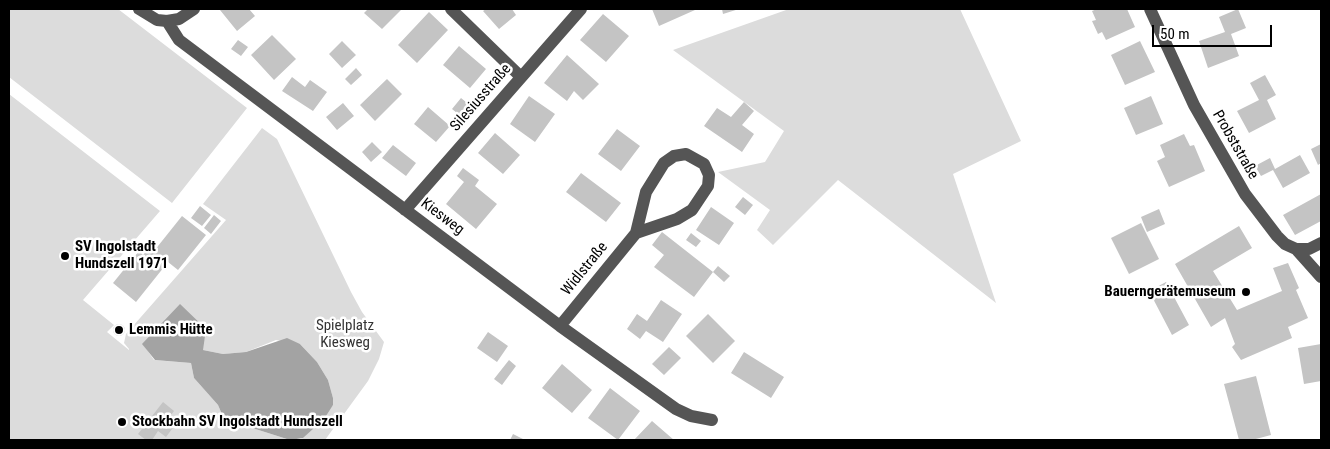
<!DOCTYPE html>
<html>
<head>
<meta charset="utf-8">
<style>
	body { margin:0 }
	#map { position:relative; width:1330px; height:449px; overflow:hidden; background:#fff; font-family:"Roboto Condensed",sans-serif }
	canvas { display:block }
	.frame { position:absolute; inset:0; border:10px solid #000; pointer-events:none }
	.scale { position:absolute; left:1152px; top:25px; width:120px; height:22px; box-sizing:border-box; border:2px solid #000; border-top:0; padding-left:6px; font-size:15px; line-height:18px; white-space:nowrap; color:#000; -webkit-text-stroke:4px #fff; paint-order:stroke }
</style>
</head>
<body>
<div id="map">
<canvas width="1330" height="449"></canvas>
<div class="frame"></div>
<div class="scale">50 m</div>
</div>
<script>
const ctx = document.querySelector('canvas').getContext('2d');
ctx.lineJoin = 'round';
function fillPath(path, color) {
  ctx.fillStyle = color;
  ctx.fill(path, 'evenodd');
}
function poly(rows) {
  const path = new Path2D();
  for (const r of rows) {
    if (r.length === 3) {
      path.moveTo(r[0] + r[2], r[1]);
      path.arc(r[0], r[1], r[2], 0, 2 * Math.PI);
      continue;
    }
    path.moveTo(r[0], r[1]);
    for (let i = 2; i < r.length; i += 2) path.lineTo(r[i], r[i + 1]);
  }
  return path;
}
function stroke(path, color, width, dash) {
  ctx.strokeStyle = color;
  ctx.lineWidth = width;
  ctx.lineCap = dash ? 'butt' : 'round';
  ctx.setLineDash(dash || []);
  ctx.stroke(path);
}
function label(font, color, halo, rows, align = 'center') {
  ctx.font = font + ' "Roboto Condensed",sans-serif';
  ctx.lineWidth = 5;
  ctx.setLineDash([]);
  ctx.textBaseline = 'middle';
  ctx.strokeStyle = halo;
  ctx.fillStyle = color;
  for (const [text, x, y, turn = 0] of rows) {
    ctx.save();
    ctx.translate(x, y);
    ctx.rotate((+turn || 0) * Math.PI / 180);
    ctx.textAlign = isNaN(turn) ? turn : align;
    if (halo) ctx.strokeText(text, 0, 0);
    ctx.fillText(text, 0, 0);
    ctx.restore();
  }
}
fillPath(poly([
	[9,9,118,9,247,108,172,203,9,77],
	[789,9,960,9,1021,141,953,174,996,303,838,180,773,245,757,230,770,210,718,172,765,162,784,131,673,50],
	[9,94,160,211,83,300,114,325,107,332,129,350,129,354,129,349,124,343,126,334,226,220,203,204,262,128,277,139,351,292,362,312,384,342,379,359,368,381,325,440,298,440,303,438,333,405,333,398,328,380,317,362,300,344,276,340,246,352,223,354,203,350,143,344,154,360,191,363,194,378,218,405,224,419,290,440,9,440]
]), '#dcdcdc');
fillPath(poly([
	[180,304,206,329,203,350,223,354,246,352,287,338,300,344,317,362,328,380,333,398,333,405,324,419,303,438,290,440,224,419,218,405,194,378,191,363,155,360,142,344]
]), '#a3a3a3');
fillPath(poly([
	[222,9,249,9,255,16,237,31,220,10],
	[368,9,402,9,382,29,364,13],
	[486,9,512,9,516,15,499,29,483,11],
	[652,9,694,9,695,10,659,26],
	[722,9,739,9,723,14],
	[1097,9,1127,9,1135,27,1106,40,1102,32,1098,34,1092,21,1096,20,1092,11],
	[1238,9,1246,28,1231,34,1239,56,1208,68,1199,41,1225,32,1219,17],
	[429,12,448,30,417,63,398,45],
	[603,14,629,36,606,62,580,40],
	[272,35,296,59,274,80,251,55],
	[238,40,248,47,241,56,231,49],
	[342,41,356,55,342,68,329,54],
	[1140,41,1155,72,1125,85,1111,55],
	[459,46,486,69,470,88,443,65],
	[567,55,599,84,583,100,574,91,567,101,544,83],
	[356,68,362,75,351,85,345,79],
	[1265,75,1276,95,1267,100,1276,119,1249,133,1237,111,1259,100,1250,83],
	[292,77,305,87,310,80,327,92,313,111,282,91],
	[387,79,402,94,375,121,360,105],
	[529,96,555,114,535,142,510,124],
	[1151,96,1163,124,1136,135,1124,108],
	[461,98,476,110,467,121,452,109],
	[744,102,754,111,742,125,754,134,742,152,704,126,717,108,731,117],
	[343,103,354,116,337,130,326,117],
	[428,107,450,126,436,142,414,124],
	[617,129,640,146,621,171,598,154],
	[495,133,520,155,503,174,478,153],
	[1184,134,1190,146,1194,145,1205,171,1169,187,1157,161,1165,157,1160,145],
	[372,142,382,152,371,162,362,152],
	[1321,144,1321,163,1318,165,1311,149],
	[393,145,416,163,406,176,382,158],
	[1300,155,1310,173,1283,188,1273,170,1261,176,1255,166,1270,158,1275,169],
	[463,168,479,180,475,186,497,204,476,229,446,204,464,182,457,176],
	[581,173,621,203,606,222,566,192],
	[1321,194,1321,221,1295,235,1283,215],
	[743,197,753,205,745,215,735,207],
	[200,206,211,215,202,226,191,218],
	[711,207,734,223,719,245,696,230],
	[1159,209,1165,224,1147,232,1141,217],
	[214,215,221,221,211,234,204,228],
	[182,216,206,235,178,270,168,262,136,302,113,283,139,251,143,255,149,247,154,251],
	[1141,223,1159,259,1129,274,1111,238],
	[1239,226,1252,248,1213,271,1237,310,1282,291,1273,268,1288,263,1299,288,1296,290,1308,318,1288,327,1292,338,1241,360,1232,347,1235,344,1225,318,1211,327,1175,264],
	[662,232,713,272,718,266,730,276,724,282,713,272,694,297,654,267,664,255,652,245],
	[691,233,701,241,696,247,686,240],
	[1166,282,1189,325,1172,335,1149,291],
	[661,300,682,314,663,342,646,331,640,339,627,329,637,314,647,321],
	[708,314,735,341,713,363,686,336],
	[119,330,6],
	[488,332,508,346,497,362,477,348],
	[1321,344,1321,381,1304,384,1298,348],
	[669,347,681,358,664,375,652,364],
	[744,352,784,377,771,398,731,373],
	[509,360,516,366,502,385,494,379],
	[562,364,592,390,572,413,542,388],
	[1256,376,1271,435,1252,440,1239,440,1224,384],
	[610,388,640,411,618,440,588,418],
	[163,402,174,411,171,415,178,421,166,437,158,431,152,440,146,440,138,434],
	[652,421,674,440,634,440],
	[513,434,525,440,510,440]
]), '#c4c4c4');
stroke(poly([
	[139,9,157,20,167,21,179,19,194,9],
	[451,9,521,77],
	[1150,9,1194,105,1245,194,1277,236,1285,244,1296,249,1321,277],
	[167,21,179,40,560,326,676,409,691,416,712,420],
	[405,210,581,9],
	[1296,249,1309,249,1321,243],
	[560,326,636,233,677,219,692,210,708,186,709,175,704,164,686,154,674,156,664,163,646,192,636,233]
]), '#555', 12);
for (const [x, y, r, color] of [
	[65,256,5,"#000"],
	[1246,292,5,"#000"],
	[119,330,5,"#000"],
	[122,422,5,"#000"]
]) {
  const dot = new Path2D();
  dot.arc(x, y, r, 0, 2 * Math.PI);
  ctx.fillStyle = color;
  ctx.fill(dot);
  stroke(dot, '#fff', 2);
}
label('15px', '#000', '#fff', [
	["Silesiusstraße",481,98,-49],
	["Probststraße",1235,145,60],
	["Kiesweg",442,217,37],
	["Widlstraße",585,269,-51]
]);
label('bold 15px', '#000', '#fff', [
	["SV Ingolstadt",75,247],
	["Hundszell 1971",75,264],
	["Bauerngerätemuseum",1236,292,"right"],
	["Lemmis Hütte",129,330],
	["Stockbahn SV Ingolstadt Hundszell",132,422]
], 'left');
label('15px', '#333', '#fff', [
	["Spielplatz",345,326],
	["Kiesweg",345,343]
]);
</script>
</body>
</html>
